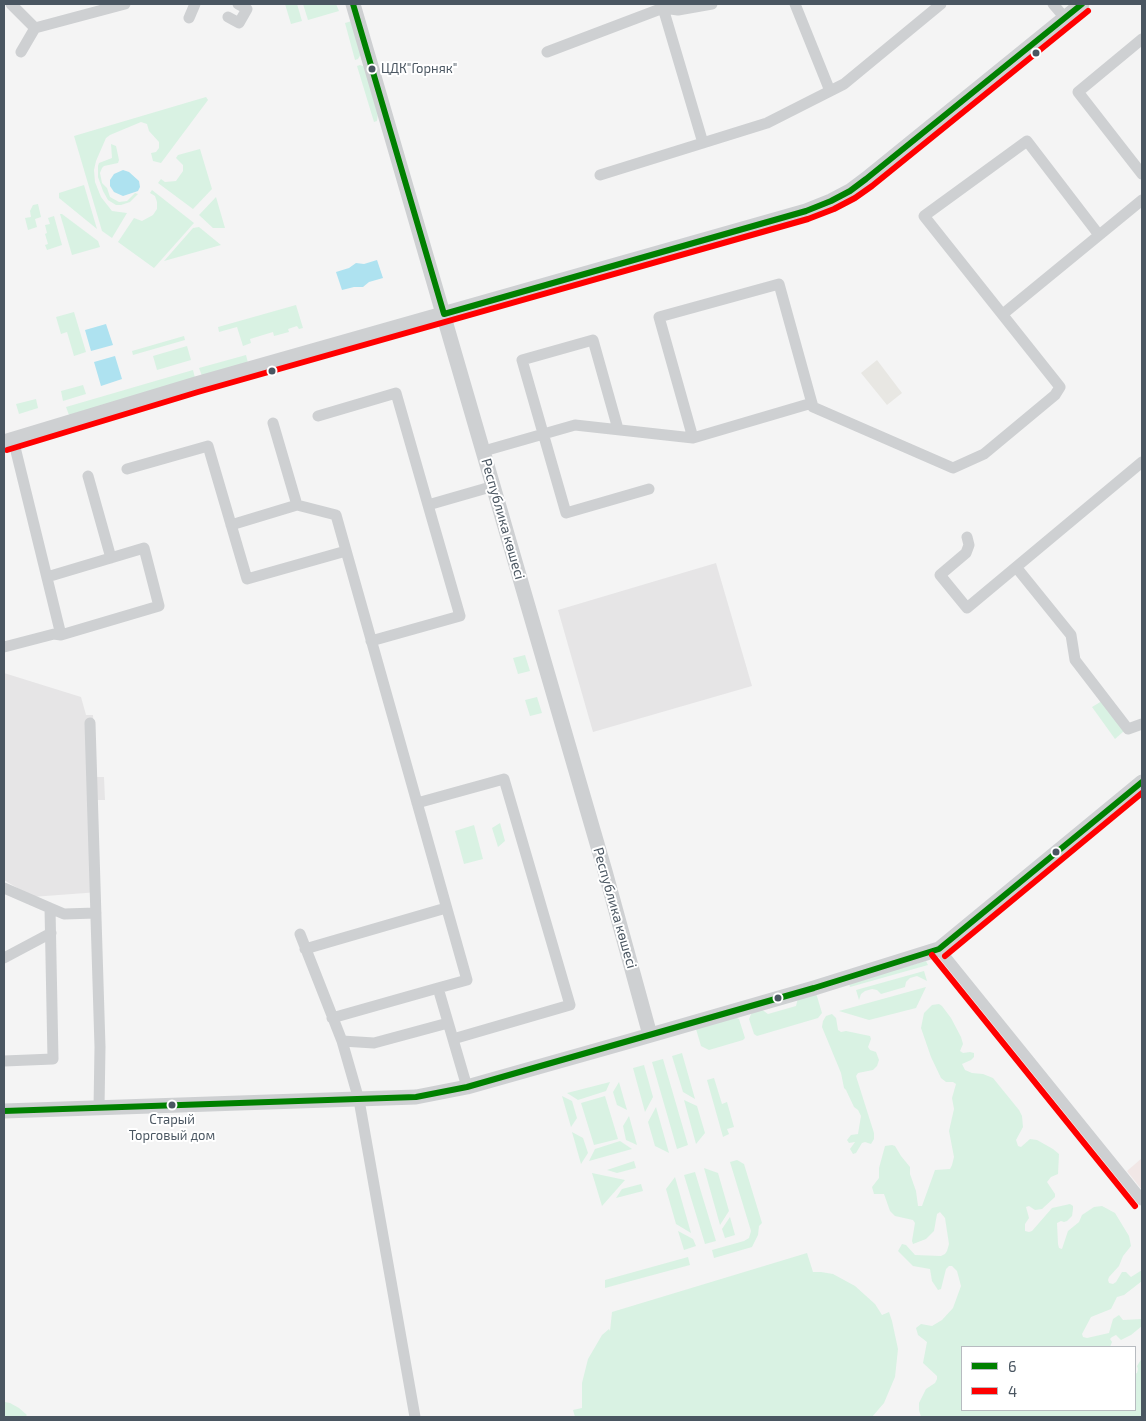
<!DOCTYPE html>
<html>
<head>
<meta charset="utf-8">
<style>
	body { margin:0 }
	#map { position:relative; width:1146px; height:1421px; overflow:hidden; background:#f4f4f4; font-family:"Exo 2",sans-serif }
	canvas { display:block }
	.frame { position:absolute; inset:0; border:5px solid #4a5661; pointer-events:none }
	.legend { position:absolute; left:961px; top:1346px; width:175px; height:65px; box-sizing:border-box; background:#fff; border:1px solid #b7bbc0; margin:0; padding:6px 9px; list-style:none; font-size:15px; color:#4a5661 }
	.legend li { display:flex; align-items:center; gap:10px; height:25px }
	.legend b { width:25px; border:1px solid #b7bbc0 }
</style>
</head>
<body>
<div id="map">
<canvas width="1146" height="1421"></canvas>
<div class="frame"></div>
<ul class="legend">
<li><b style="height:6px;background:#008000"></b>6</li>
<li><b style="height:6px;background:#f00"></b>4</li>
</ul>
</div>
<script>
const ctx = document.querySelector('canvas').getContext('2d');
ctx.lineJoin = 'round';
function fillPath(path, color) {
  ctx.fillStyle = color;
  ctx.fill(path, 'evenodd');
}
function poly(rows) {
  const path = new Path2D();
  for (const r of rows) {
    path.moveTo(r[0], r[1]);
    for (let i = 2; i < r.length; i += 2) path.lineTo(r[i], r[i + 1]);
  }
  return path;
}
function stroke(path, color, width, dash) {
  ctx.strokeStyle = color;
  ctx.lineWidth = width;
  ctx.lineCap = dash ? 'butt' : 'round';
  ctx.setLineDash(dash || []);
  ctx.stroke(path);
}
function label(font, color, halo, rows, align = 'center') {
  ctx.font = font + ' "Exo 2",sans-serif';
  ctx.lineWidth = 4;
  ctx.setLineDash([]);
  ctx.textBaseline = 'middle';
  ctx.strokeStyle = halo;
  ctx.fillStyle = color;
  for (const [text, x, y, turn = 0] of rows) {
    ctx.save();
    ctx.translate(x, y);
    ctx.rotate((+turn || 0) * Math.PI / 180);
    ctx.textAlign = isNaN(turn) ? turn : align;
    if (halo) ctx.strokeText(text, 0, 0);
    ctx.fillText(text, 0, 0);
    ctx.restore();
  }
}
fillPath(poly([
	[877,360,902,393,887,405,861,373]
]), '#e8e7e3');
fillPath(poly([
	[716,563,752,686,593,732,558,610],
	[4,673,81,697,86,715,93,715,95,777,104,777,105,800,96,800,99,892,32,897,4,880]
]), '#e6e5e6');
fillPath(poly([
	[1142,1158,1142,1190,1127,1171]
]), '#f1e7e6');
fillPath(poly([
	[285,4,297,4,302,21,291,24],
	[303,4,336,4,339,11,308,20],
	[352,21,361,54,358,59,355,60,345,23],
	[360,65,365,67,378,113,377,121,374,122,357,66],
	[206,97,208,100,161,163,153,161,151,153,156,152,159,148,159,142,149,131,147,124,141,122,110,135,106,138,96,161,94,170,95,182,101,197,112,211,127,213,112,238,102,231,74,136],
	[111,144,116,146,119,160,118,163,104,166,102,168,100,173,102,183,107,188,110,197,119,202,127,201,135,193,138,194,130,202,121,205,116,205,108,200,103,191,98,177,98,166,99,163,112,158],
	[200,149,212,189,193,209,158,183,161,179,165,182,176,181,183,171,183,165,176,158,178,155],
	[84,185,97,229,59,198,59,193],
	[152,190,194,223,154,268,118,242,134,218,142,221,153,215,157,209,157,202,155,196,150,193],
	[216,197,225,228,213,228,199,215],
	[38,204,41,217,35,219,37,227,28,230,25,218,31,217,30,211,33,205],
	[60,214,62,214,98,241,100,247,72,255],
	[54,216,62,245,47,250,45,245,48,244,45,234,47,233,45,225,50,224,48,218],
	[199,227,221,245,164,261,193,228],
	[296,305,303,328,299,329,297,326,288,329,289,332,274,336,273,332,250,339,251,343,243,346,237,327,219,332,218,327],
	[74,312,86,352,74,356,67,332,61,334,56,317],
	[184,336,185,340,133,355,132,351],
	[187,346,191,360,157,370,153,356],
	[246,355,248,363,202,376,199,368],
	[193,370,195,378,69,415,66,407],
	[83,385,86,394,63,401,61,391],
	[36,399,38,408,19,414,16,404],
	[525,655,530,671,518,674,513,658],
	[537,697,542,713,530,716,525,700],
	[1102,701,1124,731,1115,739,1092,707],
	[500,823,505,841,498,847,492,828],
	[474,825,483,859,464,864,455,831],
	[926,961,928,965,850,987,849,983],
	[924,971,927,981,917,976,910,978,906,982,905,987,881,994,877,990,872,989,865,991,861,994,859,1000,856,990],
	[926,987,916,1008,869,1020,839,1011],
	[816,993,822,1013,818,1018,757,1036,754,1034,749,1019,752,1012,761,1009,768,1014,796,1006,798,998],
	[939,1004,942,1006,951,1018,961,1037,963,1044,960,1051,963,1053,970,1052,974,1053,974,1057,971,1060,962,1064,965,1070,972,1073,983,1074,993,1078,1019,1110,1022,1116,1023,1127,1016,1140,1018,1146,1021,1147,1030,1139,1037,1140,1053,1149,1059,1154,1058,1174,1051,1177,1047,1182,1055,1194,1055,1197,1042,1209,1035,1210,1029,1206,1026,1207,1029,1218,1025,1224,1025,1231,1029,1232,1032,1231,1052,1208,1070,1204,1073,1206,1073,1209,1072,1216,1067,1221,1064,1222,1061,1221,1057,1223,1058,1244,1059,1248,1062,1249,1068,1231,1079,1222,1082,1215,1094,1207,1102,1206,1115,1213,1129,1236,1131,1246,1123,1256,1119,1266,1109,1277,1108,1280,1109,1283,1113,1284,1116,1282,1122,1272,1126,1272,1131,1277,1142,1270,1142,1281,1124,1295,1117,1297,1111,1309,1091,1317,1082,1334,1083,1337,1087,1338,1109,1333,1113,1319,1119,1315,1123,1320,1142,1319,1142,1326,1131,1335,1121,1340,1116,1335,1112,1337,1110,1339,1112,1342,1110,1347,962,1347,962,1410,1135,1410,1135,1374,1137,1373,1138,1369,1137,1366,1142,1358,1142,1417,921,1417,919,1410,919,1403,926,1389,935,1383,937,1379,937,1376,923,1363,927,1342,918,1335,916,1328,921,1324,932,1326,942,1320,953,1308,961,1286,957,1271,952,1266,949,1266,946,1269,941,1289,938,1290,932,1281,930,1269,913,1266,898,1251,902,1244,906,1245,915,1255,941,1256,945,1254,947,1251,949,1244,945,1218,940,1212,937,1214,934,1231,926,1239,913,1244,912,1241,915,1223,913,1220,895,1216,890,1211,884,1194,874,1194,872,1187,879,1178,879,1168,885,1146,892,1145,895,1146,901,1156,910,1167,910,1174,916,1191,918,1206,922,1206,935,1170,950,1169,952,1165,954,1157,949,1131,954,1109,952,1098,956,1084,953,1082,946,1082,941,1078,931,1057,921,1028,924,1013,932,1005],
	[832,1014,836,1018,838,1030,841,1032,846,1031,870,1036,871,1039,868,1047,870,1050,876,1052,879,1060,877,1066,873,1070,858,1073,856,1076,874,1133,874,1139,871,1144,865,1142,862,1143,856,1153,853,1154,850,1149,855,1142,849,1143,847,1140,851,1135,858,1134,861,1116,858,1110,854,1107,846,1090,844,1088,841,1073,822,1027,823,1021,826,1016],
	[735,1017,739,1019,745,1038,743,1040,709,1050,701,1046,696,1029],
	[682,1053,695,1099,683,1092,672,1056],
	[663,1059,688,1145,677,1149,652,1062],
	[644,1065,653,1097,645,1112,633,1068],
	[714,1078,722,1104,727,1102,734,1127,727,1129,729,1134,723,1137,707,1080],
	[610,1082,606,1091,578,1100,567,1093],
	[619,1082,627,1110,617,1105,613,1092],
	[562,1096,572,1101,577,1118,571,1127],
	[605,1096,618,1139,594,1145,581,1103],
	[684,1100,697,1106,705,1133,696,1144],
	[656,1107,669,1153,655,1146,648,1122],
	[629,1116,637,1145,626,1140,623,1126],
	[572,1132,583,1138,588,1153,581,1164],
	[620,1141,632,1149,589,1161,595,1149],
	[737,1160,744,1164,762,1223,759,1226,758,1235,752,1247,714,1258,712,1250,744,1241,749,1238,751,1231,730,1162],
	[634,1161,636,1168,617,1173,607,1170],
	[704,1168,718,1173,729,1211,720,1225],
	[695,1172,716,1241,705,1244,684,1175],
	[592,1173,625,1180,602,1206],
	[675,1177,691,1233,676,1224,666,1189],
	[641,1184,643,1191,616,1198,622,1189],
	[730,1217,735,1235,725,1238,722,1229],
	[678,1231,693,1239,696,1246,684,1250],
	[807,1253,813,1272,821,1272,833,1274,855,1286,875,1304,882,1315,889,1312,892,1321,898,1349,895,1377,884,1403,872,1417,575,1417,573,1410,582,1408,582,1383,588,1359,602,1335,609,1329,610,1331,612,1312],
	[688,1257,690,1265,605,1288,605,1280],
	[5,1402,10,1403,19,1408,27,1415,25,1417,4,1417]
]), '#d9f2e3');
fillPath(poly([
	[123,170,129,172,139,181,140,187,138,191,123,196,114,192,110,186,110,180,114,174],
	[377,260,383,278,369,282,363,287,354,287,342,290,336,272,349,268,356,263,364,264],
	[106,324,113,345,91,351,85,330],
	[115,356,122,379,101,386,94,362]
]), '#aee2f0');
stroke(poly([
	[11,4,35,28,125,4],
	[795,4,830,91],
	[1053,4,1065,18],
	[663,8,703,143],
	[228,17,239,23,247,9,238,4],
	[189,18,195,4],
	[1142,39,1078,92,1142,174],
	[21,52,35,28],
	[547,52,663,8,678,10,712,4],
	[600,175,767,123,844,84,941,4],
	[1003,314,1142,200],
	[318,416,396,393,428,505],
	[273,423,297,505],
	[618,429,593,340,522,360,566,513,649,489],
	[693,438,659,317,779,284,813,407,953,468,984,454,1055,395,1060,387,924,216,1027,141,1099,235],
	[13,439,61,635,159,606,144,548,47,577],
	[484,451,575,425,693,438,812,403],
	[127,469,208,446,247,579,346,551],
	[88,476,111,558],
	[231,525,297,505,336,515,467,980,438,988,467,1087],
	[967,537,969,545,966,553,940,575,967,608,1142,462],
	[1016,567,1071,635,1075,660,1128,729,1142,724],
	[371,641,460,616,428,505,494,486],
	[4,647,54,634,61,635],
	[90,723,100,1047,99,1108],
	[417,803,504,779,570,1005,453,1039],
	[4,888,50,908,53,1059,4,1061],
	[50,908,64,914,96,913],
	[300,934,342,1041,359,1100,415,1417],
	[305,949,446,908],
	[939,949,1142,1200],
	[4,958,51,933],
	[332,1018,438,988],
	[342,1041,374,1043,448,1023]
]), '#ced0d2', 11);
stroke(poly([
	[353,4,605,871,650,1035],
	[4,442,196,384,806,211,831,201,850,191,866,179,1082,4],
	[4,1111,416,1097,467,1087,623,1043,814,988,939,949,1142,782]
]), '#ced0d2', 15);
stroke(poly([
	[353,4,444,314],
	[444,314,806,211,831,201,850,191,866,179,1082,4],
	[4,1111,416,1097,467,1087,814,988,939,949,1142,782]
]), '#008000', 6);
stroke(poly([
	[7,450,198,392,808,219,834,209,855,198,872,186,1088,11],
	[932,955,1135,1206],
	[945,956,1142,793]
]), '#f00', 6);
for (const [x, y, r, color] of [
	[1036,53,4.5,"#4a5661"],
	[372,69,4.5,"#4a5661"],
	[272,371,4.5,"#4a5661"],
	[1056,852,4.5,"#4a5661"],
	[778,998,4.5,"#4a5661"],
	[172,1105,4.5,"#4a5661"]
]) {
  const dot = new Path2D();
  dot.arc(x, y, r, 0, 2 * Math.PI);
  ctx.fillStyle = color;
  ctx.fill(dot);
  stroke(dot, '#fff', 2);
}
label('13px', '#4a5661', '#fff', [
	["ЦДК\"Горняк\"",381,69],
	["Старый",172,1120,"center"],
	["Торговый дом",172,1136,"center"]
], 'left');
label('14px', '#4a5661', '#fff', [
	["Республика көшесі",503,519,74],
	["Республика көшесі",615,908,74]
]);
</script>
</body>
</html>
